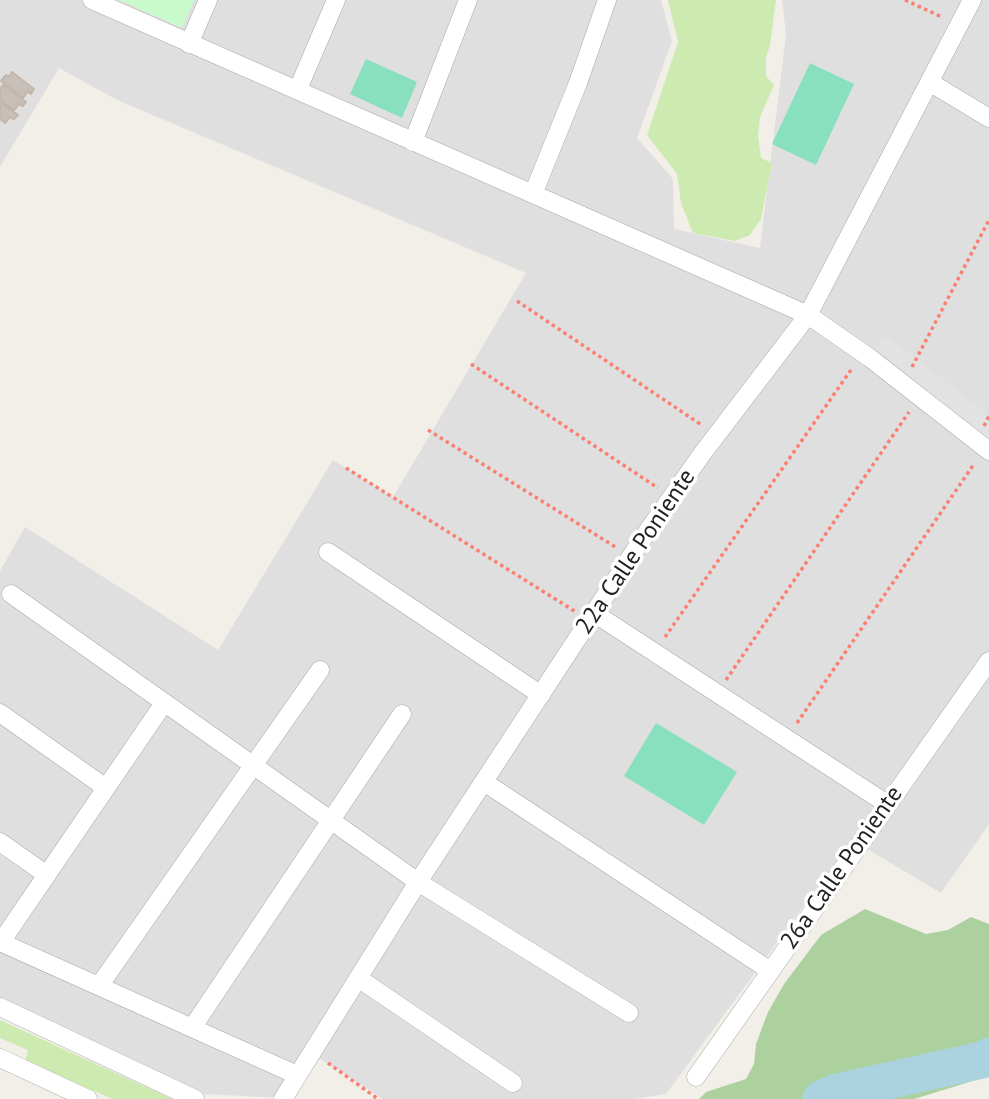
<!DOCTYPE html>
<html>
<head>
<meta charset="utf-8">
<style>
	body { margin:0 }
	canvas { display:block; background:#f2efe9 }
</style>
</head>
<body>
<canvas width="989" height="1099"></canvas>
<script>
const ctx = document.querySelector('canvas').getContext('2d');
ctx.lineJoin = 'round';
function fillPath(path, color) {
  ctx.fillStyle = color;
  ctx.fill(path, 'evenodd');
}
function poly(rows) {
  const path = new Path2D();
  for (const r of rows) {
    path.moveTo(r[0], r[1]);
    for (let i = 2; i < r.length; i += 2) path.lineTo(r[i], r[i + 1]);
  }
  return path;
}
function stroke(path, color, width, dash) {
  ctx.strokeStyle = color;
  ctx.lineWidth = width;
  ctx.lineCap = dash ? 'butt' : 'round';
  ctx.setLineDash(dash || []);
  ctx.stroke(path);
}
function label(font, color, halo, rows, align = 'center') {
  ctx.font = font + ' "PT Sans",sans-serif';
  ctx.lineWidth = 7;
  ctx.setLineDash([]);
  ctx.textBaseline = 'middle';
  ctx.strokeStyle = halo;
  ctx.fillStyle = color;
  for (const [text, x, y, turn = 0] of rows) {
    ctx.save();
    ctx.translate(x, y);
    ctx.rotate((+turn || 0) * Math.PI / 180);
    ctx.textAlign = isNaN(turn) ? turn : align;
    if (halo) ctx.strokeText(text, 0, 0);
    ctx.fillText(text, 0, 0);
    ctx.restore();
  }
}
fillPath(poly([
	[0,0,661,0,672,41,637,138,673,179,674,229,760,248,786,34,782,0,989,0,989,824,941,893,852,840,666,1094,634,1099,383,1099,311,1053,284,1098,182,1093,0,1007,0,571,25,527,218,650,333,460,393,497,526,273,117,100,59,68,0,167]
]), '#e0dfdf');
fillPath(poly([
	[668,0,776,0,770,46,766,57,766,76,774,85,760,117,758,135,761,158,772,163,761,219,750,235,735,241,693,233,681,203,677,174,647,135,678,42],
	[0,1020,172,1099,113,1099,25,1062,28,1050,0,1038]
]), '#cdebb0');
fillPath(poly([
	[865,909,926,934,948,930,971,917,989,924,989,1076,914,1099,699,1099,706,1092,746,1079,754,1064,756,1044,768,1012,784,984,821,935]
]), '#add19e');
fillPath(poly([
	[119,0,194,0,182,28]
]), '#c8facc');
fillPath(poly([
	[366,59,417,82,402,118,350,94],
	[810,63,854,84,816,165,772,144],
	[656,723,737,772,704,825,624,776]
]), '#88e0be');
fillPath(poly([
	[884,336,891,339,989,415,989,451,870,358]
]), '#e2e2e2');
stroke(poly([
	[821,1099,837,1092,982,1060,989,1056]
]), '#aad3df', 37);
const building = poly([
	[12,72,34,89,31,94,28,91,23,98,1,81,6,75,8,77,12,72],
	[3,85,26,102,23,106,19,104,14,110,0,100,0,89,3,85],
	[0,102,18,115,14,119,10,117,5,123,0,119,0,102]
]);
fillPath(building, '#c7bfb8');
stroke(building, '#c4b6ab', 2);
const street = poly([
	[92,0,808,315,870,358,989,451],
	[189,44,208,0],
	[931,83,989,118],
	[298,89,336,0],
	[413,142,468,0],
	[533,194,578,83,607,0],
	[328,552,541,695],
	[11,594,418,882,629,1013],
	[594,613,887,804],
	[0,713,106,788],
	[484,782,769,970],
	[0,842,47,875],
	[0,942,297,1075],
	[1,942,164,703],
	[358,978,513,1083],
	[99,986,320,670],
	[0,1007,195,1099],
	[192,1028,402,714],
	[0,1058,88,1099],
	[696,1077,989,661],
	[283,1099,418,882,647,532,702,454,808,315,972,0]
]);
stroke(street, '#a9a9a9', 19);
stroke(poly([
	[905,0,942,17],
	[517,301,703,426],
	[471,364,658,488],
	[912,367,989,220],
	[984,426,989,416],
	[428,430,617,548],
	[346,468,576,612],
	[665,637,853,367],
	[726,680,909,412],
	[797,723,974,464],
	[328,1063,378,1099]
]), '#fa8072', 3.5, [3.5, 3.5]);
stroke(street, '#fff', 18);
label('24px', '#222', '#fff', [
	["22a Calle Poniente",636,552,-56],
	["26a Calle Poniente",842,868,-55]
]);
</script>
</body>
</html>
